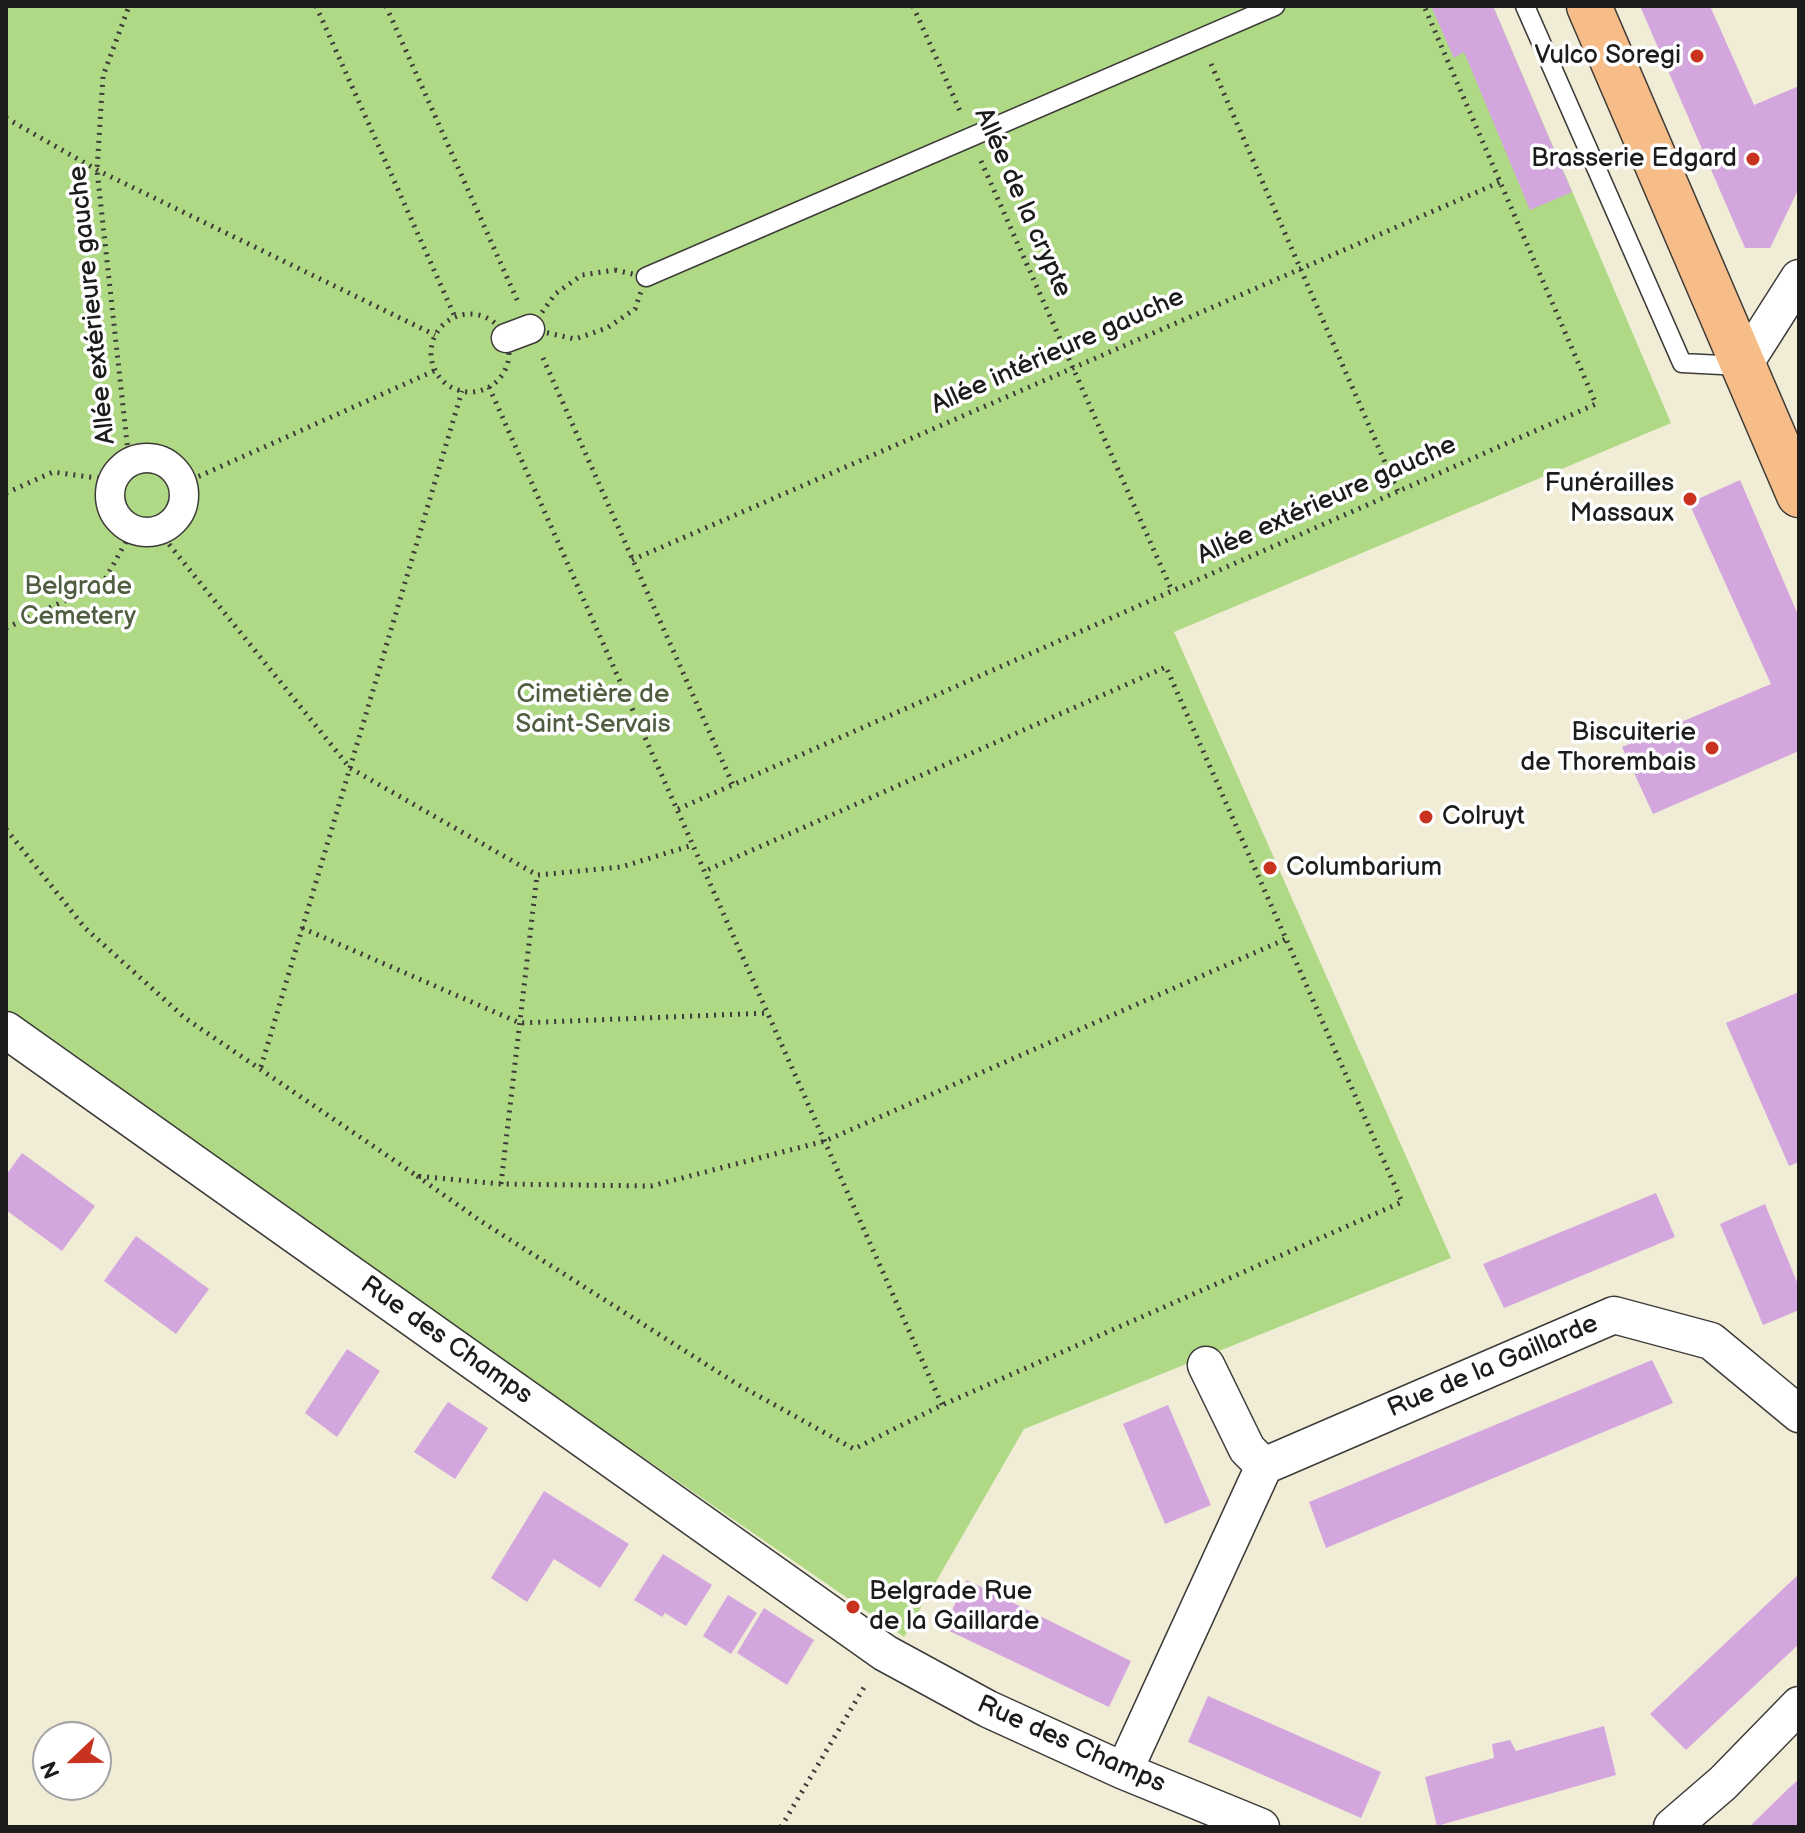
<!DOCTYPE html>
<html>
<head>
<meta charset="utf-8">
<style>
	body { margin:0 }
	#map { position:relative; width:1805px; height:1833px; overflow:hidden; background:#f0ecd6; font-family:"Balsamiq Sans",sans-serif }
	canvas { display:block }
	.frame { position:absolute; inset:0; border:8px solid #1c1c1c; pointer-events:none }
	.north { position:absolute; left:32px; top:1721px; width:80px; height:80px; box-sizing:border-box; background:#fff; border:2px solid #a4a4a4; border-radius:50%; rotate:248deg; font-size:22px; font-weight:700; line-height:32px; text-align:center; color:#1c1c1c }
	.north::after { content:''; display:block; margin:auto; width:28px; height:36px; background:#c8321e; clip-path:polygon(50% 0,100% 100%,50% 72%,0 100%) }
</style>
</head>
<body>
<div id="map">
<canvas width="1805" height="1833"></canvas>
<div class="frame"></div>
<div class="north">N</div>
</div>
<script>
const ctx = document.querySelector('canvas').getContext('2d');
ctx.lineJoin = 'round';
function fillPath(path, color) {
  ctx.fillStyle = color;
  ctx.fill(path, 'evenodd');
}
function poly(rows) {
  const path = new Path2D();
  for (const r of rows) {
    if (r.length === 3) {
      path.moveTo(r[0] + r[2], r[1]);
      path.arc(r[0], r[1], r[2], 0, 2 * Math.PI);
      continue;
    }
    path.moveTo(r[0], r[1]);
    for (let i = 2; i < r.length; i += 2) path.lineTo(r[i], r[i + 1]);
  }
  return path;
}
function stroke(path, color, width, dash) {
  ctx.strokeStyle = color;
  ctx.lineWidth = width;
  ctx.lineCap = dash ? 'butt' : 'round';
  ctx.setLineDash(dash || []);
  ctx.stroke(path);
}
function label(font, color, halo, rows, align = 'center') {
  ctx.font = font + ' "Balsamiq Sans",sans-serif';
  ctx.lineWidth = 7;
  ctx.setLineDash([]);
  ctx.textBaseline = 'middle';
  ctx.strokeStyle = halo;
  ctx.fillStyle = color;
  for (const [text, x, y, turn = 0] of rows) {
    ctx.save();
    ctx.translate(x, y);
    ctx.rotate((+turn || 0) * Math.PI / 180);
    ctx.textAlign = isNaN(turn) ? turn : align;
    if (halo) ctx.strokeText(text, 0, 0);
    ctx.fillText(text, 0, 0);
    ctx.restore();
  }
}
fillPath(poly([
	[6,6,1493,6,1671,423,1174,632,1451,1258,1024,1429,904,1637,6,1019]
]), '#afd985');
fillPath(poly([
	[1431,6,1493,6,1572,192,1530,210,1464,52,1454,58],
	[1640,6,1710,6,1754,105,1799,86,1799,188,1770,248,1745,248],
	[1740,480,1799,617,1799,751,1653,814,1622,747,1771,684,1689,503],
	[1799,992,1799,1162,1789,1166,1726,1023],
	[22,1153,95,1206,62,1251,6,1210,6,1175],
	[1656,1193,1675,1237,1504,1308,1483,1264],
	[1765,1204,1799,1287,1799,1310,1763,1325,1720,1224],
	[136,1236,209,1289,176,1334,104,1281],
	[347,1349,380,1371,337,1437,305,1413],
	[1652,1360,1673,1403,1326,1548,1309,1502],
	[448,1402,488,1428,455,1479,414,1452],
	[1168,1405,1211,1505,1165,1524,1123,1424],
	[544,1491,629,1544,600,1588,554,1559,527,1602,491,1578],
	[663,1554,712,1585,686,1626,665,1613,662,1617,634,1600],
	[1799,1574,1799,1644,1686,1750,1650,1714],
	[967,1580,1131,1661,1109,1707,943,1628],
	[728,1595,757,1613,731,1654,703,1636],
	[764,1608,814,1640,787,1685,737,1653],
	[1208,1696,1381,1772,1361,1818,1188,1742],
	[1604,1726,1616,1775,1437,1826,1425,1777,1494,1758,1492,1744,1510,1740,1516,1751],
	[1799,1779,1799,1827,1749,1827,1788,1789]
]), '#d3a7de');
const service = poly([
	[1525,6,1682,363,1741,366],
	[646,277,1275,6]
]);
const pedestrian = poly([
	[506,338,530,329],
	[147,495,37]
]);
const minor = poly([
	[1743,366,1799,278],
	[6,1030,885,1653,988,1709,1124,1771,1261,1827],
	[1206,1365,1247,1449,1264,1466],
	[1124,1771,1264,1466,1614,1315,1711,1341,1799,1414],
	[1672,1827,1723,1783,1799,1705]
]);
const primary = poly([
	[1589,6,1799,495]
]);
stroke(service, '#3c3b38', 21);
stroke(pedestrian, '#3c3b38', 31);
stroke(minor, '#3c3b38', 39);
stroke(primary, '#3c3b38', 47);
stroke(poly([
	[316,6,455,317],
	[386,6,518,302],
	[913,6,960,111],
	[1211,64,1398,492],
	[6,118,97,170,435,335],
	[981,161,1172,591],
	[615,270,646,277,635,309,607,328,575,339,530,329,555,294,582,275,615,270],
	[470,353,39],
	[543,358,733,785],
	[489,387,942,1405],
	[129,461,97,170,103,76,129,6],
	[184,483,436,370],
	[6,493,53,472,111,480],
	[159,532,350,768,537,875,621,867,693,845],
	[632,560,1500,182],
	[6,628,103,583,132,531],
	[678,809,1596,404,1424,6],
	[6,829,85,928,185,1018,417,1176,501,1184,651,1186,825,1141,1286,939],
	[302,928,520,1023,768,1013],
	[261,1067,462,391],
	[417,1176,479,1220,737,1384,854,1449,942,1405,1402,1202,1166,667,705,871],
	[501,1184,537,875],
	[781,1827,866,1684]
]), '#3c3b38', 5, [2, 6]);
stroke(service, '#fff', 18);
stroke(pedestrian, '#fff', 28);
stroke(minor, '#fff', 36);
stroke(primary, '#f7bd88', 44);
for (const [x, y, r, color] of [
	[1697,56,8,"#c8321e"],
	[1753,159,8,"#c8321e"],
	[1690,499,8,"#c8321e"],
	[1712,748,8,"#c8321e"],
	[1426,817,8,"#c8321e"],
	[1270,868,8,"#c8321e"],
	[853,1607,8,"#c8321e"]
]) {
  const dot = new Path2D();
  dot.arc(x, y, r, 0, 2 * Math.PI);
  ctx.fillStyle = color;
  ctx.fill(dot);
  stroke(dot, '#fff', 3);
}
label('26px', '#1c1c1c', '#fff', [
	["Vulco Soregi",1681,56],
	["Brasserie Edgard",1737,159],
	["Funérailles",1674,484],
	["Massaux",1674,514],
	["Biscuiterie",1696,733],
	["de Thorembais",1696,763],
	["Colruyt",1442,817,"left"],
	["Columbarium",1286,868,"left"],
	["Belgrade Rue",869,1592,"left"],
	["de la Gaillarde",869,1622,"left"]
], 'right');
label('26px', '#1c1c1c', '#fff', [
	["Allée de la crypte",1022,203,66],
	["Allée extérieure gauche",93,305,-96],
	["Allée intérieure gauche",1058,352,-24],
	["Allée extérieure gauche",1327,501,-24],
	["Rue des Champs",446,1341,35],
	["Rue de la Gaillarde",1493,1367,-23],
	["Rue des Champs",1071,1745,24]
]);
label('26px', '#4f5e41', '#fff', [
	["Belgrade",78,587],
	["Cemetery",78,617],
	["Cimetière de",593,695],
	["Saint-Servais",593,725]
]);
</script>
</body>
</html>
